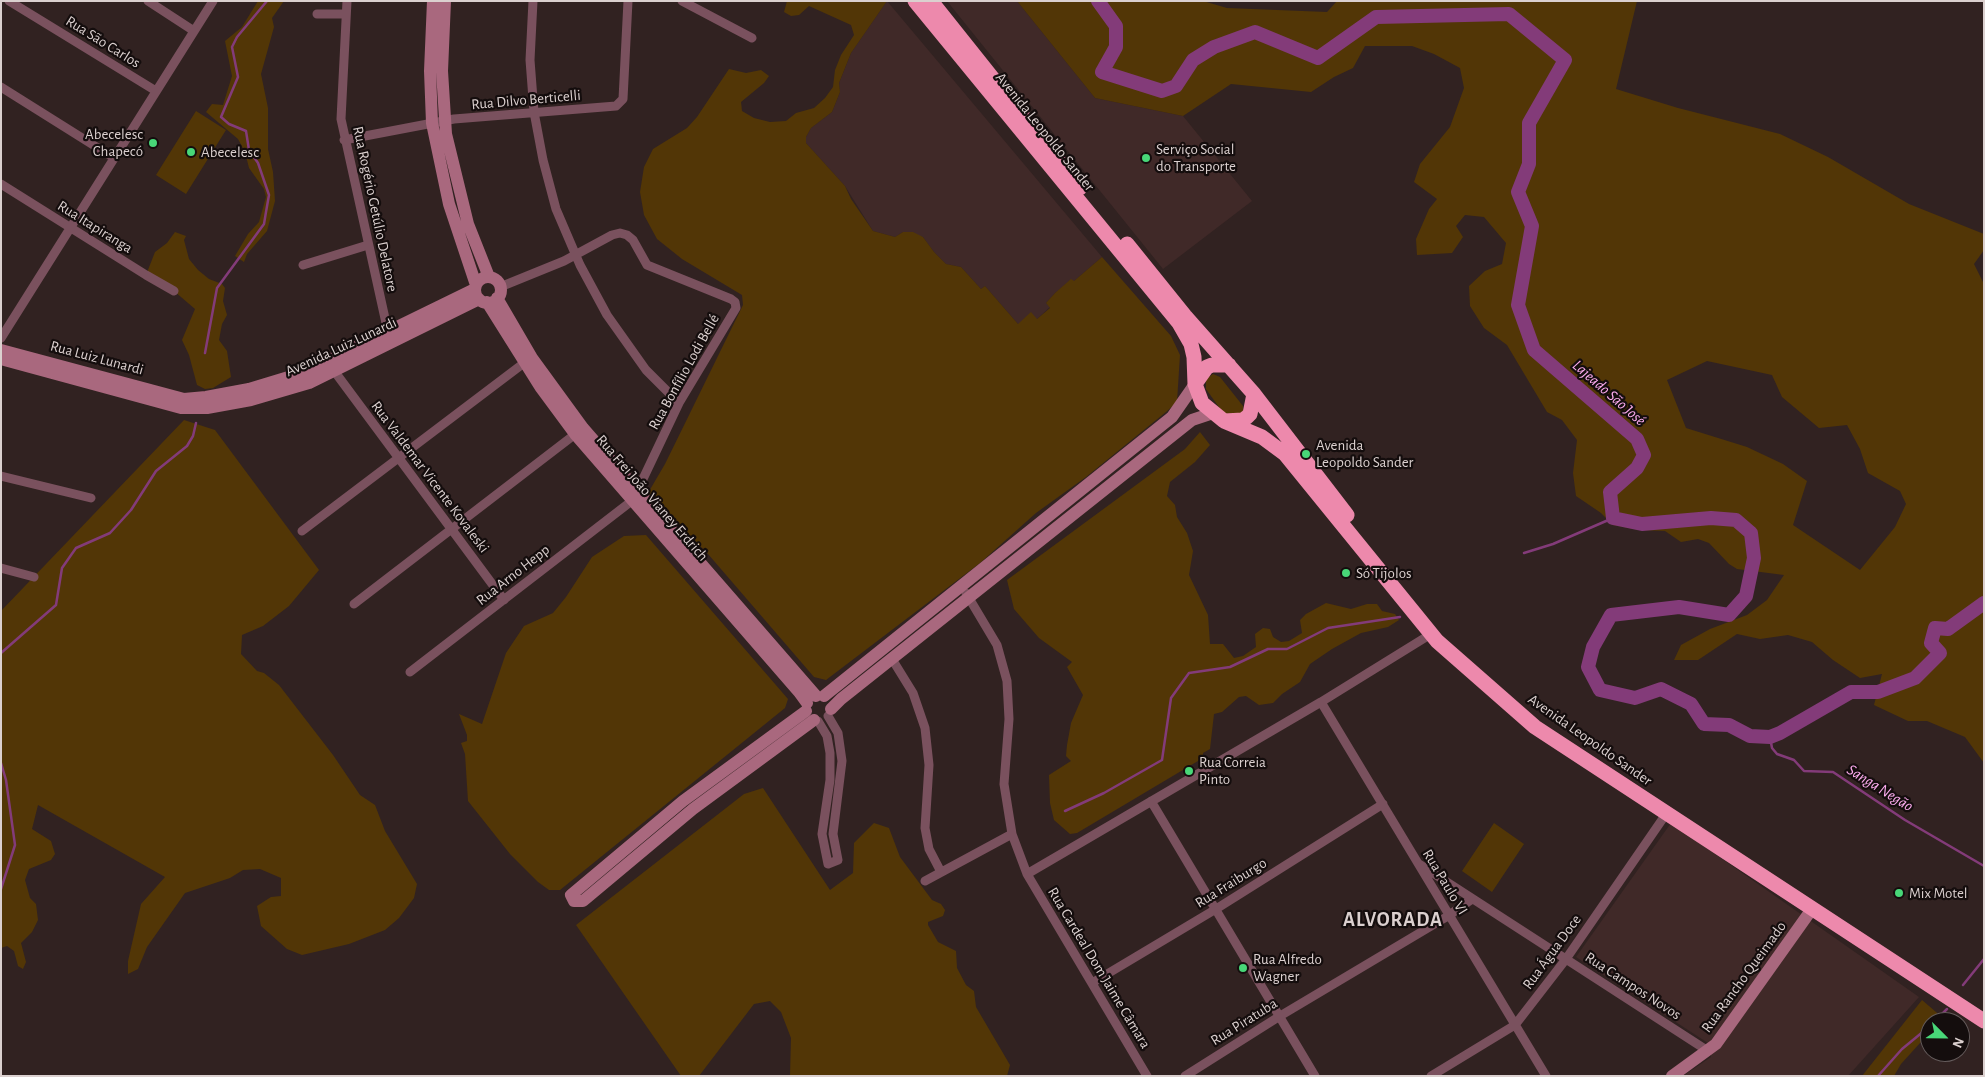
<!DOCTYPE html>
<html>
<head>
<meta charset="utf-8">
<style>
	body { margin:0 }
	#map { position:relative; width:1985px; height:1077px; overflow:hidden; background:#312221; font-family:"Alegreya Sans",sans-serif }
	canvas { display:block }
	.frame { position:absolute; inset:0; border:2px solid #dbd0cf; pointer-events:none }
	.north { position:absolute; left:1920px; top:1012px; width:50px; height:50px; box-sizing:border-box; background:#140d0d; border:1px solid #645b5b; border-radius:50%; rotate:113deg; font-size:14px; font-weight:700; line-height:20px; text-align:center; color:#dbd0cf }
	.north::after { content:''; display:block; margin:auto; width:18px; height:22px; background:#48d778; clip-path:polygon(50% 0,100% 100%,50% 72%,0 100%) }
</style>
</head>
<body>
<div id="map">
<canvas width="1985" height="1077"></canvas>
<div class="frame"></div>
<div class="north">N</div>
</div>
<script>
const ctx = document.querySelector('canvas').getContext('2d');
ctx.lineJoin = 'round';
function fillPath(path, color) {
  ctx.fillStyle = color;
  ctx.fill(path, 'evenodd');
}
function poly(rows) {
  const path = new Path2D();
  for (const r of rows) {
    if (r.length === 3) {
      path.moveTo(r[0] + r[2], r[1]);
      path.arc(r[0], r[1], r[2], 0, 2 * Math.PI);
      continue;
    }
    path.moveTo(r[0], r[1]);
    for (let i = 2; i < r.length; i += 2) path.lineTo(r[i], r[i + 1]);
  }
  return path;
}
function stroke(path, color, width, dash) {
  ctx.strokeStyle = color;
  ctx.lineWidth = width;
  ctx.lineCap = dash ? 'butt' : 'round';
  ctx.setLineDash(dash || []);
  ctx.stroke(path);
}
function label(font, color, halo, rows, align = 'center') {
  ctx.font = font + ' "Alegreya Sans",sans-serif';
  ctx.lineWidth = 4.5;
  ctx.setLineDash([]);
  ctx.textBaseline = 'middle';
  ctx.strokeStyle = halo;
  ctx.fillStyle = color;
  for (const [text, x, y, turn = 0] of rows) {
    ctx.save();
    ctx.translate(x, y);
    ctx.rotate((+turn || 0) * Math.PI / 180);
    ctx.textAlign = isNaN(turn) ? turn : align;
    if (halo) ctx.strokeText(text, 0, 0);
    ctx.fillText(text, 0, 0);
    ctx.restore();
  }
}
fillPath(poly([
	[887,1,1102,257,1073,282,1071,280,1055,293,1046,303,1050,307,1037,319,1018,324,985,286,981,289,961,267,946,264,934,252,923,237,903,232,895,237,873,231,845,186,806,143,806,137,811,128,832,112,840,92,839,83,851,53],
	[947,1,1017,1,1095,98,1183,116,1252,201,1163,269],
	[1671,823,1919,997,1848,1076,1683,1076,1711,1057,1708,1043,1576,957]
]), '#402928');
fillPath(poly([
	[258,1,284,1,272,18,274,27,261,74,268,108,268,149,273,172,275,201,267,231,247,254,244,262,235,256,248,234,259,222,266,197,264,189,249,168,245,152,238,139,206,112,212,104,223,105,232,76,225,41,242,27],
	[787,1,887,1,851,53,839,83,840,92,832,112,811,128,806,137,806,143,845,186,851,199,873,231,895,237,903,232,913,232,923,237,934,252,946,264,961,267,981,289,985,286,1018,324,1031,312,1037,319,1050,308,1046,303,1055,293,1071,279,1074,281,1102,257,1171,336,1180,355,1177,402,1166,412,1086,477,1036,513,980,563,826,680,814,677,708,554,648,493,665,464,743,305,742,295,682,259,657,239,644,215,640,192,644,167,653,149,687,128,697,117,729,69,746,73,761,70,769,76,764,83,741,102,742,111,754,118,770,122,786,121,796,113,814,108,825,98,833,87,835,70,841,55,854,35,851,25,809,6,799,15,791,16,784,12],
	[1017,1,1203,1,1227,8,1327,12,1337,1,1637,1,1616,89,1678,108,1780,134,1828,157,1909,204,1984,234,1984,250,1974,264,1984,284,1984,763,1965,737,1927,721,1908,721,1874,705,1882,674,1860,678,1833,660,1812,642,1788,635,1760,639,1737,634,1698,660,1674,660,1681,645,1710,629,1747,615,1767,600,1784,575,1737,569,1729,564,1709,543,1698,539,1681,542,1665,531,1639,530,1613,525,1601,513,1576,496,1573,473,1577,440,1562,420,1547,412,1507,345,1484,328,1470,306,1469,286,1485,271,1502,264,1506,243,1484,217,1465,215,1456,226,1463,237,1452,253,1417,255,1416,239,1429,209,1437,199,1414,182,1420,164,1450,127,1464,88,1460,68,1434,54,1412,46,1365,46,1353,68,1334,77,1311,92,1231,84,1183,116,1095,98],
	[1707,361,1772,375,1782,397,1819,428,1847,425,1860,449,1868,473,1900,491,1906,504,1895,527,1860,570,1793,525,1807,481,1783,464,1747,447,1686,428,1667,380],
	[196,111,226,130,186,194,156,175],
	[175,232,186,236,184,240,189,259,198,270,209,279,222,284,225,288,223,301,227,315,222,324,219,340,227,351,231,377,213,388,205,389,197,385,189,355,182,340,195,309,174,291,146,275,155,252,167,243],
	[1213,374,1220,377,1243,406,1243,413,1226,414,1221,410,1206,389,1206,379],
	[184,420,215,430,319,570,289,606,263,626,242,635,241,654,257,671,264,673,279,685,333,755,360,795,375,805,385,831,417,884,414,898,399,918,385,930,349,944,302,955,287,949,261,926,257,906,271,897,281,896,281,878,260,869,243,870,230,878,185,893,147,947,138,969,128,974,128,961,141,904,165,877,38,805,32,829,51,841,55,854,51,860,29,869,25,880,30,898,36,904,38,920,32,932,21,943,26,962,23,969,18,966,14,951,7,946,1,948,1,611],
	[1200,432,1210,445,1195,462,1170,482,1167,496,1175,505,1177,517,1187,533,1193,551,1189,575,1208,615,1210,644,1223,644,1234,658,1243,656,1256,647,1255,634,1263,628,1270,629,1273,637,1281,642,1289,641,1302,633,1300,620,1306,614,1326,603,1351,609,1367,604,1377,604,1382,611,1395,614,1399,620,1388,627,1361,633,1332,649,1310,664,1300,682,1282,694,1273,703,1259,705,1246,696,1239,697,1222,712,1214,714,1210,749,1203,753,1203,758,1077,833,1070,834,1054,820,1050,803,1049,775,1071,761,1066,756,1067,745,1071,723,1083,695,1067,667,1072,662,1039,638,1014,609,1007,580,1185,449],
	[646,535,788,699,785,708,560,890,549,890,538,882,510,854,468,801,465,754,461,743,467,741,467,735,459,714,482,724,506,653,524,626,553,613,566,597,592,557,624,536],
	[763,788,830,890,853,873,854,843,874,823,889,828,900,857,932,900,941,904,945,910,943,916,928,922,928,925,938,942,956,951,957,968,966,985,974,991,976,1007,1010,1065,1007,1076,790,1076,791,1038,781,1012,770,1001,754,1004,699,1076,681,1076,576,925,744,794],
	[1494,823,1524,844,1492,892,1462,871],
	[1922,1000,1943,1018,1939,1022,1930,1022,1930,1032,1901,1064,1894,1076,1862,1076]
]), '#523606');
stroke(poly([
	[205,353,217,288,264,224,266,212,269,195,258,163,249,150,246,131,229,124,221,117,238,77,232,47,237,37,267,1],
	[1524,553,1553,544,1613,518],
	[1,653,56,605,62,568,76,548,110,533,131,510,156,471,187,446,193,436,196,423],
	[1770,737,1772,748,1777,754,1794,760,1804,771,1833,772,1905,820,1984,866],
	[1,763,6,780,15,845,1,889],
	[1065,811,1104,793,1162,760,1171,698,1189,673,1230,667,1268,649,1287,649,1328,628,1400,617],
	[1963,985,1984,959],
	[1934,1022,1947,1009],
	[1878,1076,1902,1049,1930,1026]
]), '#833b79', 2.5);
stroke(poly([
	[1098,1,1116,26,1116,47,1102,72,1162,91,1176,86,1193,60,1214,47,1255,32,1318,58,1376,17,1509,14,1565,60,1529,123,1529,164,1518,192,1532,226,1518,305,1534,350,1637,439,1644,455,1637,468,1610,492,1613,518,1642,524,1711,518,1736,520,1751,533,1754,558,1746,596,1729,615,1679,607,1611,615,1593,647,1588,667,1600,690,1635,698,1661,689,1691,704,1704,724,1729,725,1750,736,1770,737,1780,733,1851,692,1878,692,1915,678,1940,653,1931,643,1935,628,1948,629,1984,603]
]), '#833b79', 14);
stroke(poly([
	[9,1,156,91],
	[148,1,194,31],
	[347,1,341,119,388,332],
	[533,1,530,60,534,112,543,160,556,209,580,265,607,315,646,370,679,403],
	[682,1,752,38],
	[317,14,346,14],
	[1,87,114,158],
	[344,140,454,119,616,106,623,99,628,1],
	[1,184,146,275,174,291],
	[303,265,368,245],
	[1,338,213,1],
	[332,368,504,600],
	[1,476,91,498],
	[302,531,524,363],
	[1,568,34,577],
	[966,593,997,645,1007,681,1009,719,1004,784,1012,834,1027,874,1147,1076],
	[354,604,578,432],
	[892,659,913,693,925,728,929,765,925,828,929,849,941,872],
	[410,672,633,500,679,403,736,308,735,302,731,299,647,265,633,240,627,235,620,233,612,235,564,261,500,287],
	[1321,702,1546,1076],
	[818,721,827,736,830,753,830,780,822,834,828,864,838,860,833,834,842,761,838,733,828,716],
	[1151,801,1315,1076],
	[1419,864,1708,1051],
	[1027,874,1321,702,1431,634],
	[925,881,1012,834],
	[1092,983,1216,909,1383,804],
	[1185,1076,1280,1016,1448,916,1472,899],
	[1431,1076,1515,1025,1566,959,1666,814]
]), '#7a515e', 9);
stroke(poly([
	[433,1,430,71,432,123,449,204,476,285],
	[445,1,442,71,446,134,468,224,489,277],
	[488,290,13],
	[497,298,532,358,583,428,816,696],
	[487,302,541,388,575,434,799,692,807,703],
	[1,350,184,399,206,397,249,389,305,372,475,289],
	[1,359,181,408,207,408,251,400,309,383,479,299],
	[824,696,1172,417,1195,384],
	[831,709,841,699,1192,420,1213,413],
	[806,711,683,801,571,895,574,901,583,901,693,809,814,720],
	[1672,1076,1716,1044,1812,909]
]), '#a9687e', 12);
stroke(poly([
	[915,1,1179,323,1191,344,1194,357,1195,384,1202,403,1224,421,1262,437,1285,454,1437,641,1535,727,1984,1021],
	[931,1,1080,188],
	[1127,244,1185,316,1254,394,1347,515],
	[1195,384,1207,367,1212,365,1229,365],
	[1224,421,1243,420,1247,417,1250,414,1254,394]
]), '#ed89ac', 15);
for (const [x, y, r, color] of [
	[153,143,5,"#48d778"],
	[191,152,5,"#48d778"],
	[1146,158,5,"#48d778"],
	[1306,454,5,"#48d778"],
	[1346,573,5,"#48d778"],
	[1189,771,5,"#48d778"],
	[1899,893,5,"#48d778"],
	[1243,968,5,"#48d778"]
]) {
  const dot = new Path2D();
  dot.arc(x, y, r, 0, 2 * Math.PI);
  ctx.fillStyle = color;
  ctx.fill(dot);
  stroke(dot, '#140d0d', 2);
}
label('15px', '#dbd0cf', '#140d0d', [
	["Rua São Carlos",103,42,32],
	["Rua Dilvo Berticelli",526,100,-5],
	["Avenida Leopoldo Sander",1045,132,51],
	["Rua Rogério Getúlio Delatore",375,209,78],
	["Rua Itapiranga",95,227,32],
	["Avenida Luiz Lunardi",341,347,-25],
	["Rua Luiz Lunardi",97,358,15],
	["Rua Bonfílio Lodi Bellé",684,372,-61],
	["Rua Valdemar Vicente Kovaleski",430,477,53],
	["Rua Frei João Vianey Erdrich",652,498,49],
	["Rua Arno Hepp",513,575,-38],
	["Avenida Leopoldo Sander",1590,740,35],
	["Rua Paulo VI",1445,882,59],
	["Rua Fraiburgo",1231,883,-32],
	["Rua Água Doce",1552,952,-54],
	["Rua Cardeal Dom Jaime Câmara",1099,968,59],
	["Rua Rancho Queimado",1744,977,-54],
	["Rua Campos Novos",1633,986,33],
	["Rua Piratuba",1244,1022,-32]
]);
label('15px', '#dbd0cf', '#140d0d', [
	["Abecelesc",143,134,"right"],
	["Chapecó",143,151,"right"],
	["Serviço Social",1156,149],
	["do Transporte",1156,166],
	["Abecelesc",201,152],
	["Avenida",1316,445],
	["Leopoldo Sander",1316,462],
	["Só Tijolos",1356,573],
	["Rua Correia",1199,762],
	["Pinto",1199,779],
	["Mix Motel",1909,893],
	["Rua Alfredo",1253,959],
	["Wagner",1253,976]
], 'left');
label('italic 16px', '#fcabee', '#140d0d', [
	["Lajeado São José",1609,393,41],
	["Sanga Negão",1880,788,32]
]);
ctx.letterSpacing = '1px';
label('bold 20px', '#dbd0cf', '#140d0d', [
	["ALVORADA",1393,920]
]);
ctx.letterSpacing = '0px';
</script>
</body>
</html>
